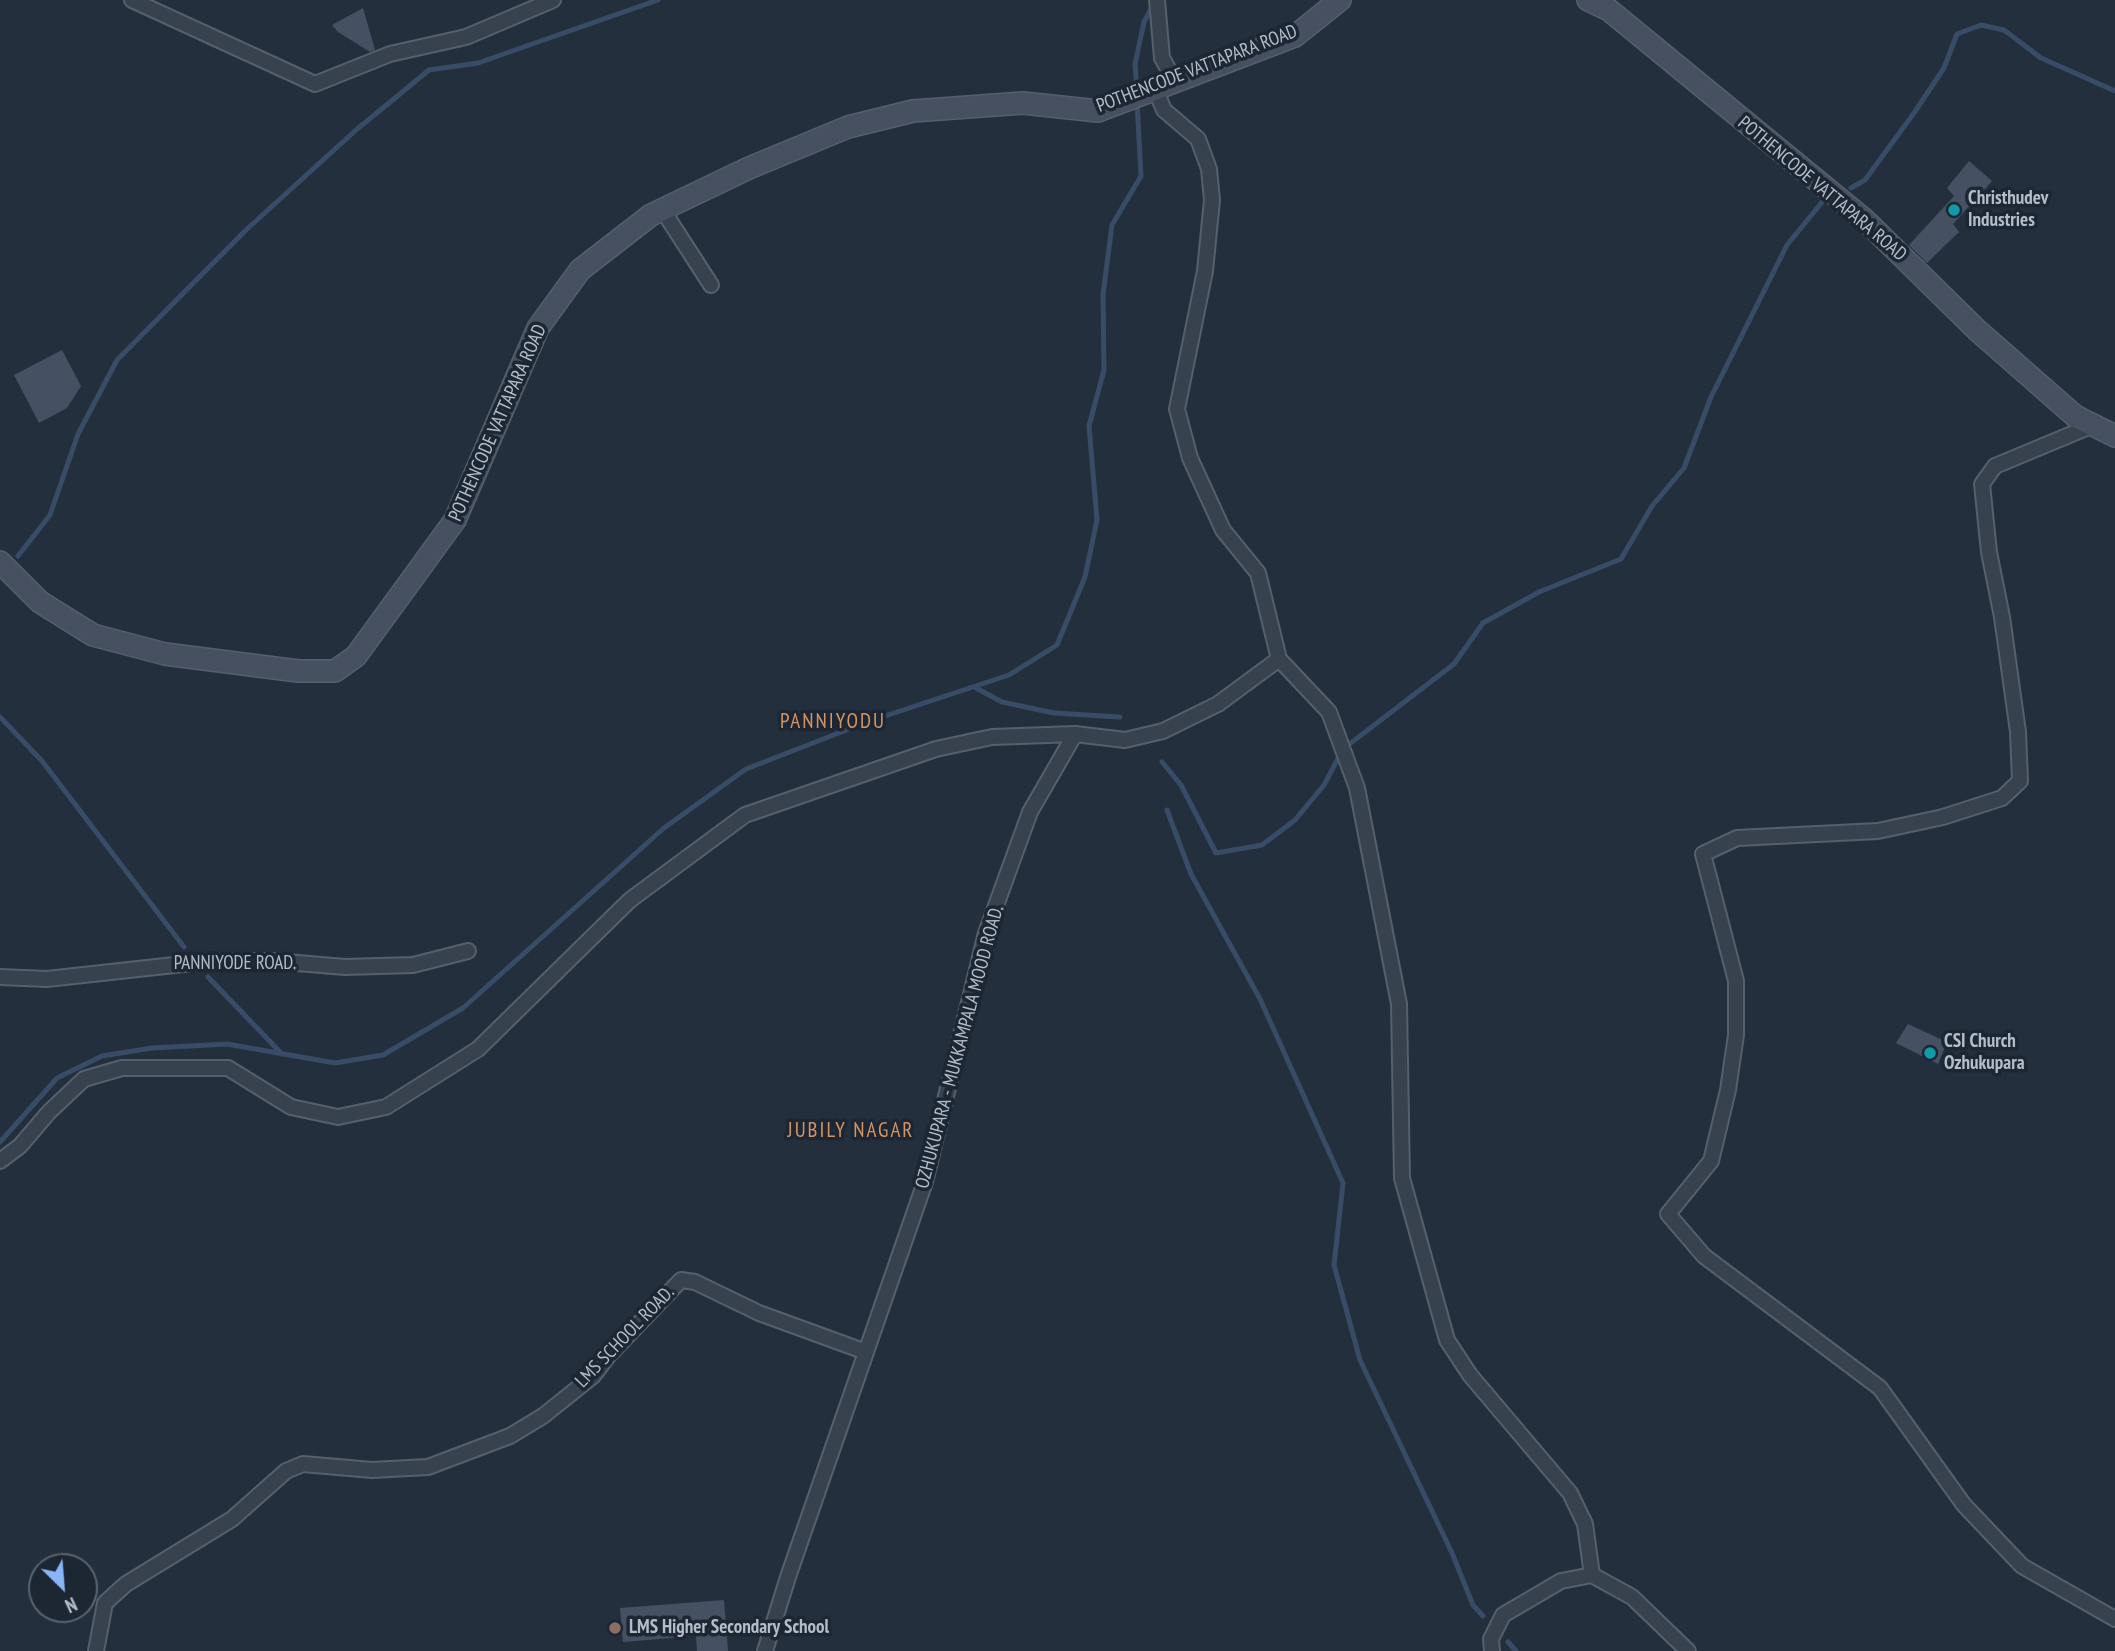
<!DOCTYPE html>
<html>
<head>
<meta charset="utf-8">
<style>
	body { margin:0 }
	#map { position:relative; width:2115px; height:1651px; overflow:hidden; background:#242f3e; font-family:"PT Sans Narrow",sans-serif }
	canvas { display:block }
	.north { position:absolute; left:28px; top:1553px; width:70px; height:70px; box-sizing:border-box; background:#1d2633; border:2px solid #59626f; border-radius:50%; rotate:155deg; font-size:19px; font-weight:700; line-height:28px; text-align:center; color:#b4bcc9 }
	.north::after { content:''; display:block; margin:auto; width:24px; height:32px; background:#8ab4f8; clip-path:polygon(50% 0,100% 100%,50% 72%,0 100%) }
</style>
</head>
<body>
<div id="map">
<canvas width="2115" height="1651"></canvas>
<div class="north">N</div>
</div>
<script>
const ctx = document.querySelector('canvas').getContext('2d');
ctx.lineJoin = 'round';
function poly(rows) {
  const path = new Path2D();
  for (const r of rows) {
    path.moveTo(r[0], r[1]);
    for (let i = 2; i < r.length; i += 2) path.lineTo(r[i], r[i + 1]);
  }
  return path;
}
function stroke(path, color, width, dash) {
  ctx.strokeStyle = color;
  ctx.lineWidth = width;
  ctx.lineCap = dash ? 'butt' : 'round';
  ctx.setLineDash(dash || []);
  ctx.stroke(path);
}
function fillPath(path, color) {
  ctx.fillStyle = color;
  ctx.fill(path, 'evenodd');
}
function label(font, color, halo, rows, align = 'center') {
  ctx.font = font + ' "PT Sans Narrow",sans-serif';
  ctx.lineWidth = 7;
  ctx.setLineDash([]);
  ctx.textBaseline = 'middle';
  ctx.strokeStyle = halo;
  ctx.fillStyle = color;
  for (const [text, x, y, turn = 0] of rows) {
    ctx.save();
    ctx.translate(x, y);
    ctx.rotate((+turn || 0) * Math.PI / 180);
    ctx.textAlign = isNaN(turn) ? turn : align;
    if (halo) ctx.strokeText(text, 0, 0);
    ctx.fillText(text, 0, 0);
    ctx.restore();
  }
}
stroke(poly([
	[1137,91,1135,64,1144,22,1154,3],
	[1851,188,1865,180,1914,113,1944,68,1957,34,1981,25,2004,30,2041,58,2115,91],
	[18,556,50,515,78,434,117,360,247,229,356,130,429,70,478,63,658,0],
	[976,688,1002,702,1054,713,1120,717],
	[0,717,42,761,184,947],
	[1162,762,1181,785,1216,853,1262,845,1295,820,1324,785,1343,749,1454,664,1483,623,1539,592,1621,559,1652,506,1684,468,1711,397,1787,245,1823,201],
	[1167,810,1191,874,1260,999,1343,1183,1334,1265,1360,1360,1452,1553,1473,1605,1483,1616],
	[208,977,282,1054],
	[0,1142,57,1078,102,1056,152,1048,227,1044,335,1063,383,1055,463,1008,664,828,746,769,867,722,1009,675,1057,645,1085,577,1097,520,1089,426,1104,370,1103,294,1112,225,1141,176,1137,101],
	[1508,1642,1516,1651]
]), '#394c67', 5);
fillPath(poly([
	[363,8,375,50,370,52,338,32,332,25],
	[1969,161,1992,181,1953,224,1959,232,1927,263,1909,245,1954,196,1947,188],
	[62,350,81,386,67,408,39,423,14,375],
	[1908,1024,1947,1042,1938,1064,1896,1043],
	[724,1600,728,1651,697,1651,696,1636,623,1642,620,1608]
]), '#455162');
const street = poly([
	[132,0,315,84,390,54,466,37,553,0],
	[1157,0,1162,58,1175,81],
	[662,209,711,285],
	[2091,426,1995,466,1982,484,1989,552,2002,617,2018,732,2020,781,2002,798,1943,817,1878,831,1737,838,1703,854,1736,981,1736,1035,1728,1090,1711,1161,1668,1214,1704,1256,1880,1388,1964,1505,2022,1566,2115,1619],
	[1279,659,1329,712,1357,788,1399,1004,1402,1178,1447,1340,1470,1375,1570,1493,1585,1524,1592,1575],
	[0,977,47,979,211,961,273,961,345,967,413,965,468,951],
	[0,1161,20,1146,49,1112,84,1079,122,1068,228,1068,291,1107,338,1117,386,1107,478,1049,630,900,745,815,936,749,992,737,1075,734,1125,740,1163,731,1218,704,1279,659,1258,573,1223,530,1190,458,1177,409,1205,271,1212,200,1209,169,1198,139,1164,110,1155,89],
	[96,1651,105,1603,126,1584,232,1519,286,1471,303,1464,372,1470,428,1467,510,1436,543,1416,593,1376,609,1355,681,1280,695,1282,759,1313,866,1352],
	[765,1651,788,1577,925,1182,986,933,1030,812,1075,734],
	[1492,1651,1491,1639,1503,1615,1561,1581,1592,1575,1632,1597,1688,1651]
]);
const secondary = poly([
	[1588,0,1609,10,1865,220,1977,330,2075,416,2115,436],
	[0,562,40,602,93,635,165,654,298,671,335,671,356,656,455,520,538,328,580,270,651,215,749,168,848,127,913,111,1023,103,1098,111,1295,36,1340,0]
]);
stroke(street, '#565f6c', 18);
stroke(secondary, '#565f6c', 24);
stroke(street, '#38414e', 14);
stroke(secondary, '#465061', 21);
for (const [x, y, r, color] of [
	[1954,210,7,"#0f9aa8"],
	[1930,1053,7,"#0f9aa8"],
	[615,1628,7,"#8d6e63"]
]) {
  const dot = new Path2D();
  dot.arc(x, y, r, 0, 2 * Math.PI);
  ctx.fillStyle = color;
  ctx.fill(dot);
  stroke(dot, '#1d2633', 2.5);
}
label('19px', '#b4bcc9', '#1d2633', [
	["POTHENCODE VATTAPARA ROAD",1197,69,-21],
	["POTHENCODE VATTAPARA ROAD",1822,189,40],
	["POTHENCODE VATTAPARA ROAD",498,423,-66],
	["PANNIYODE ROAD.",235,964],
	["OZHUKUPARA - MUKKAMPALA MOOD ROAD.",960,1047,-75],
	["LMS SCHOOL ROAD.",625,1337,-46]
]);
label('bold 19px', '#b4bcc9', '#1d2633', [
	["Christhudev",1968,199],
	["Industries",1968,221],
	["CSI Church",1944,1042],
	["Ozhukupara",1944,1064],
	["LMS Higher Secondary School",629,1628]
], 'left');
ctx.letterSpacing = '2px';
label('21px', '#d59563', '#1d2633', [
	["PANNIYODU",833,722],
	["JUBILY NAGAR",851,1131]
]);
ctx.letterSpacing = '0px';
</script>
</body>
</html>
